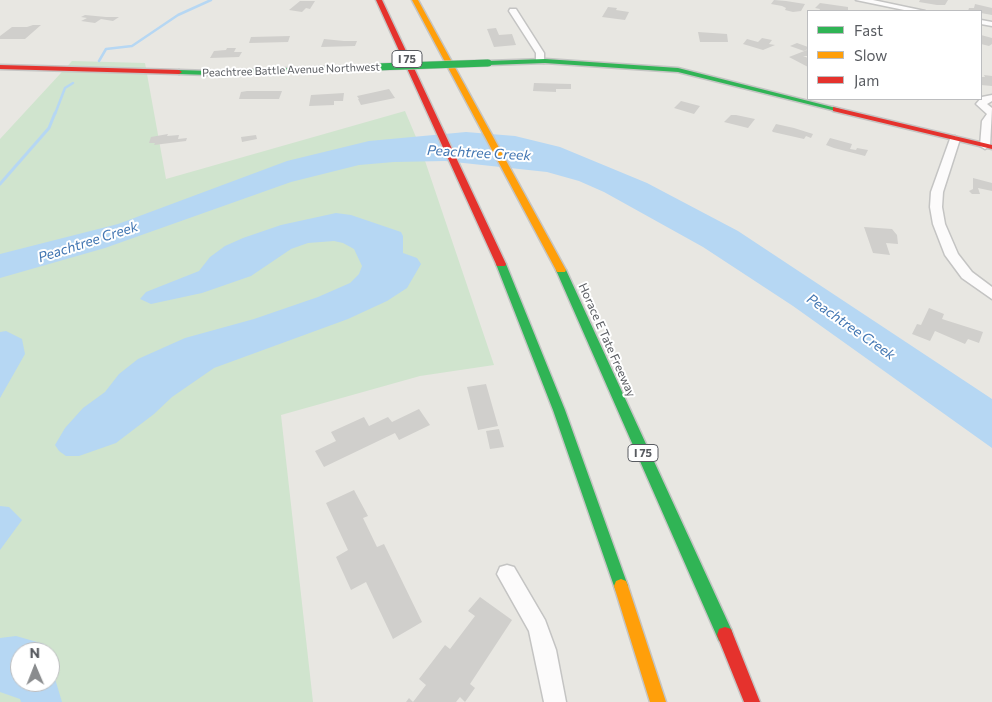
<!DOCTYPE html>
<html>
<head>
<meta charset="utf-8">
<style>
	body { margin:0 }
	#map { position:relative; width:992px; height:702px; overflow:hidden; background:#e8e7e2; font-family:Commissioner,sans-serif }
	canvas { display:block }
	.legend { position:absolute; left:807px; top:10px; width:175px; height:90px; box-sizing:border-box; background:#fff; border:1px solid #bcbdbf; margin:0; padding:6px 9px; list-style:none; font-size:15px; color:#585b60 }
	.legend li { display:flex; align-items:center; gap:10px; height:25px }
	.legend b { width:25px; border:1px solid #bcbdbf }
	.north { position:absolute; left:10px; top:642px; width:50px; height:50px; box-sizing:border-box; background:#fff; border:1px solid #bcbdbf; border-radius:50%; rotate:359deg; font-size:14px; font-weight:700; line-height:20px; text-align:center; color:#585b60 }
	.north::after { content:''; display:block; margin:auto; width:18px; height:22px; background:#8a8c8e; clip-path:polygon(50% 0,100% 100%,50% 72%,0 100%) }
</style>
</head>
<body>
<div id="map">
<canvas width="992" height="702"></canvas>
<ul class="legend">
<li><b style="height:6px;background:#30b455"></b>Fast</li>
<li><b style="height:6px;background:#ff9f0a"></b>Slow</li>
<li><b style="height:6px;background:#e5322d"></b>Jam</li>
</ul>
<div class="north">N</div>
</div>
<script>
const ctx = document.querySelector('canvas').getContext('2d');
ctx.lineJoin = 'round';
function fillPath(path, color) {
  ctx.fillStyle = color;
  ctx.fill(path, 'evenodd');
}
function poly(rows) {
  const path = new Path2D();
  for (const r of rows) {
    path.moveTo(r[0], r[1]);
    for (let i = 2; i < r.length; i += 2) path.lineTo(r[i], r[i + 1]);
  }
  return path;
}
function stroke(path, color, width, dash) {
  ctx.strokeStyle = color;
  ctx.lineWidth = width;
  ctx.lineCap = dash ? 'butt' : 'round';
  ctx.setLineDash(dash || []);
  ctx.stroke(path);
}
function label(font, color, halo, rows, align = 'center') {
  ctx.font = font + ' Commissioner,sans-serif';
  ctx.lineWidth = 4;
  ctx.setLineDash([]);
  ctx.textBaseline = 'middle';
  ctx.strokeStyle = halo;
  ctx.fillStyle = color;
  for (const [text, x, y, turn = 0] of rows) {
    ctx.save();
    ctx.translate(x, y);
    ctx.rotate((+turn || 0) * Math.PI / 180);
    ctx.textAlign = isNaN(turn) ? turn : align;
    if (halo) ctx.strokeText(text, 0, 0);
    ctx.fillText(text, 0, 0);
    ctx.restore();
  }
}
fillPath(poly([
	[72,61,145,63,166,179,405,111,421,149,494,365,420,376,281,415,313,702,0,702,0,139],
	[20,652,50,652,50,682,20,682]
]), '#d0e4ce');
fillPath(poly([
	[466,132,515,136,560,147,647,183,738,231,992,399,992,448,793,306,703,247,604,192,579,181,547,172,445,161,394,162,359,165,291,182,105,248,0,278,0,254,118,224,287,161,369,141],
	[336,213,351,215,401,232,403,236,403,253,417,258,421,264,407,288,387,301,348,319,214,368,172,397,154,414,116,443,79,456,66,456,59,451,55,445,65,428,83,408,105,392,119,374,138,359,185,338,254,319,318,297,350,283,359,274,362,266,354,249,343,243,334,241,308,243,291,249,251,276,202,293,151,304,140,299,146,292,199,271,210,257,225,246,243,238,281,225],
	[6,331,22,339,25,354,0,398,0,332],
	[0,506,9,507,22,520,0,550],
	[16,636,44,644,47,652,20,652,20,682,50,682,50,662,62,702,21,702,20,699,0,692,0,638]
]), '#b6d7f3');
stroke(poly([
	[99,61,106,49,132,46,178,15,211,0],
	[55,114,65,88,73,83]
]), '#b6d7f3', 2.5);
stroke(poly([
	[0,184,49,128,55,113]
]), '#b6d7f3', 3);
fillPath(poly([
	[774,0,786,1,805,4,801,11,793,12,785,10,786,8,782,6,771,4],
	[920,0,948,0,945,5,937,5,919,2],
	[300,1,315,1,310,9,306,8,302,12,289,10],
	[820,3,848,7,848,11,819,11,820,9,815,8],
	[975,4,992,8,992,15,981,13,981,11,968,11,969,8,974,8],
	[608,7,617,8,616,10,629,12,625,20,602,17],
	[85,15,106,17,119,17,113,21,101,19,95,23,81,21,87,18,81,17],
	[33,25,41,25,25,39,0,39,0,36,12,27,27,27],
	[496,28,499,35,512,34,516,45,494,47,487,29],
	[698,32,727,34,728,42,700,42],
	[981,35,992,38,992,44,989,46,981,44],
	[290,36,288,42,249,43,251,37],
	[762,38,772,40,769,44,775,45,763,50,743,44,747,39,758,42],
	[324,39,344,41,357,41,355,46,321,47],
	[797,43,808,47,808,49,804,51,790,46],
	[227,48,236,48,234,52,242,52,239,57,210,58,214,51,226,50],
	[807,50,808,56,803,56,808,58,808,67,789,57],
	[984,75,992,76,992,86,981,85,981,77,985,77],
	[534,83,571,84,571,89,556,89,556,92,533,91],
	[389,89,395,98,361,105,358,99,359,99,357,96],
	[247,91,282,91,279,99,239,99,241,92],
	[344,93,343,101,334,101,334,105,309,106,311,95],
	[681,101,700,106,694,114,674,108],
	[731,115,736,115,755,119,748,128,724,122],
	[776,124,794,128,813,134,811,138,806,136,804,139,773,132,772,131],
	[168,134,167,136,179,135,178,139,187,138,186,141,154,145,155,143,149,143,151,137],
	[256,135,257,139,242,142,241,137],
	[830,138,852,144,850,149,856,150,857,148,868,150,865,156,834,148,826,145],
	[973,178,992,183,992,191,978,188,980,194,972,194,969,191,973,189],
	[864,227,892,229,897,235,898,244,886,243,890,255,873,253],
	[929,308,944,314,942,319,983,332,979,343,968,339,965,344,935,331,930,341,912,334,917,324,921,325],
	[486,384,498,426,478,430,467,387],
	[419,409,430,425,399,440,395,433,324,467,315,451,336,441,331,432,364,417,369,426,388,417,392,422],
	[499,429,504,447,490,449,486,431],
	[354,490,368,516,363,518,377,547,384,544,422,622,393,639,366,582,351,590,336,557,348,550,326,503],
	[480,597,512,620,470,684,475,688,465,702,460,697,456,702,406,702,409,698,413,702,426,685,419,679,445,645,450,649,475,616,468,611]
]), '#d0cfcc');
const street = poly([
	[856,0,873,0,925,11,909,11,856,0],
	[510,9,516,9,544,53,544,63,536,61,536,53,509,11,510,9],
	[981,20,992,22,992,26,981,24,981,20],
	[992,95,992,101,987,104,992,108,990,146,985,149,980,146,982,121,987,114,976,104,982,97,992,95],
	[955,136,960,139,943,192,942,207,945,224,958,254,972,272,992,287,992,299,962,278,945,255,933,224,930,207,931,192,950,139,955,136],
	[507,565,514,567,545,620,556,650,566,702,544,702,529,631,497,574,500,567,507,565]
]);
const fast = poly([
	[545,59,678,68,840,109,836,111,678,72,545,63,488,65,485,63,488,61,545,59],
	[376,65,378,66,378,68,210,75,179,74,176,72,179,70,210,71,376,65],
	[501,261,506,264,565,410,628,586,626,591,621,593,616,591,614,586,553,410,496,264,501,261],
	[561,267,566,270,731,629,733,635,731,641,725,643,719,641,556,270,561,267]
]);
const slow = poly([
	[412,0,418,0,566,270,565,272,557,272,556,270,412,0],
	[621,579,626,581,628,586,666,702,650,702,614,586,616,581,621,579]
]);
const jam = poly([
	[376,0,382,0,506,264,505,266,497,266,496,264,376,0],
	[0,65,179,70,182,72,179,74,0,69,0,65],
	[833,107,992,145,992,149,833,111,833,107],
	[725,627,731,629,760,702,744,702,717,635,719,629,725,627]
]);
stroke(street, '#c4c4c3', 3);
stroke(fast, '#c5c5c4', 3);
stroke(slow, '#c5c5c4', 3);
stroke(jam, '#c5c5c4', 3);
fillPath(street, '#fcfbfb');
fillPath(fast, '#30b455');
fillPath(slow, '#ff9f0a');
fillPath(jam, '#e5322d');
const fastBridge = poly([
	[376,67,488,63]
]);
stroke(fastBridge, '#c5c5c4', 8, []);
stroke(fastBridge, '#30b455', 7);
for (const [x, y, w] of [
	[407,59,30],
	[643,453,30]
]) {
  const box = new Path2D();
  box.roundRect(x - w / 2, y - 8.5, w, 17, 4);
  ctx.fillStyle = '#fff';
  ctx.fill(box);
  stroke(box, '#585b60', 1);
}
label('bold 11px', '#585b60', null, [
	["I 75",407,59],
	["I 75",643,453]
]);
label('11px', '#585b60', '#fff', [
	["Peachtree Battle Avenue Northwest",291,70,-2]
]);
label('12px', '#585b60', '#fff', [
	["Horace E Tate Freeway",607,340,66]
]);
label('italic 14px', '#4276b2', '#fff', [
	["Peachtree Creek",479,153,3],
	["Peachtree Creek",88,242,-18],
	["Peachtree Creek",851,327,35]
]);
</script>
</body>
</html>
